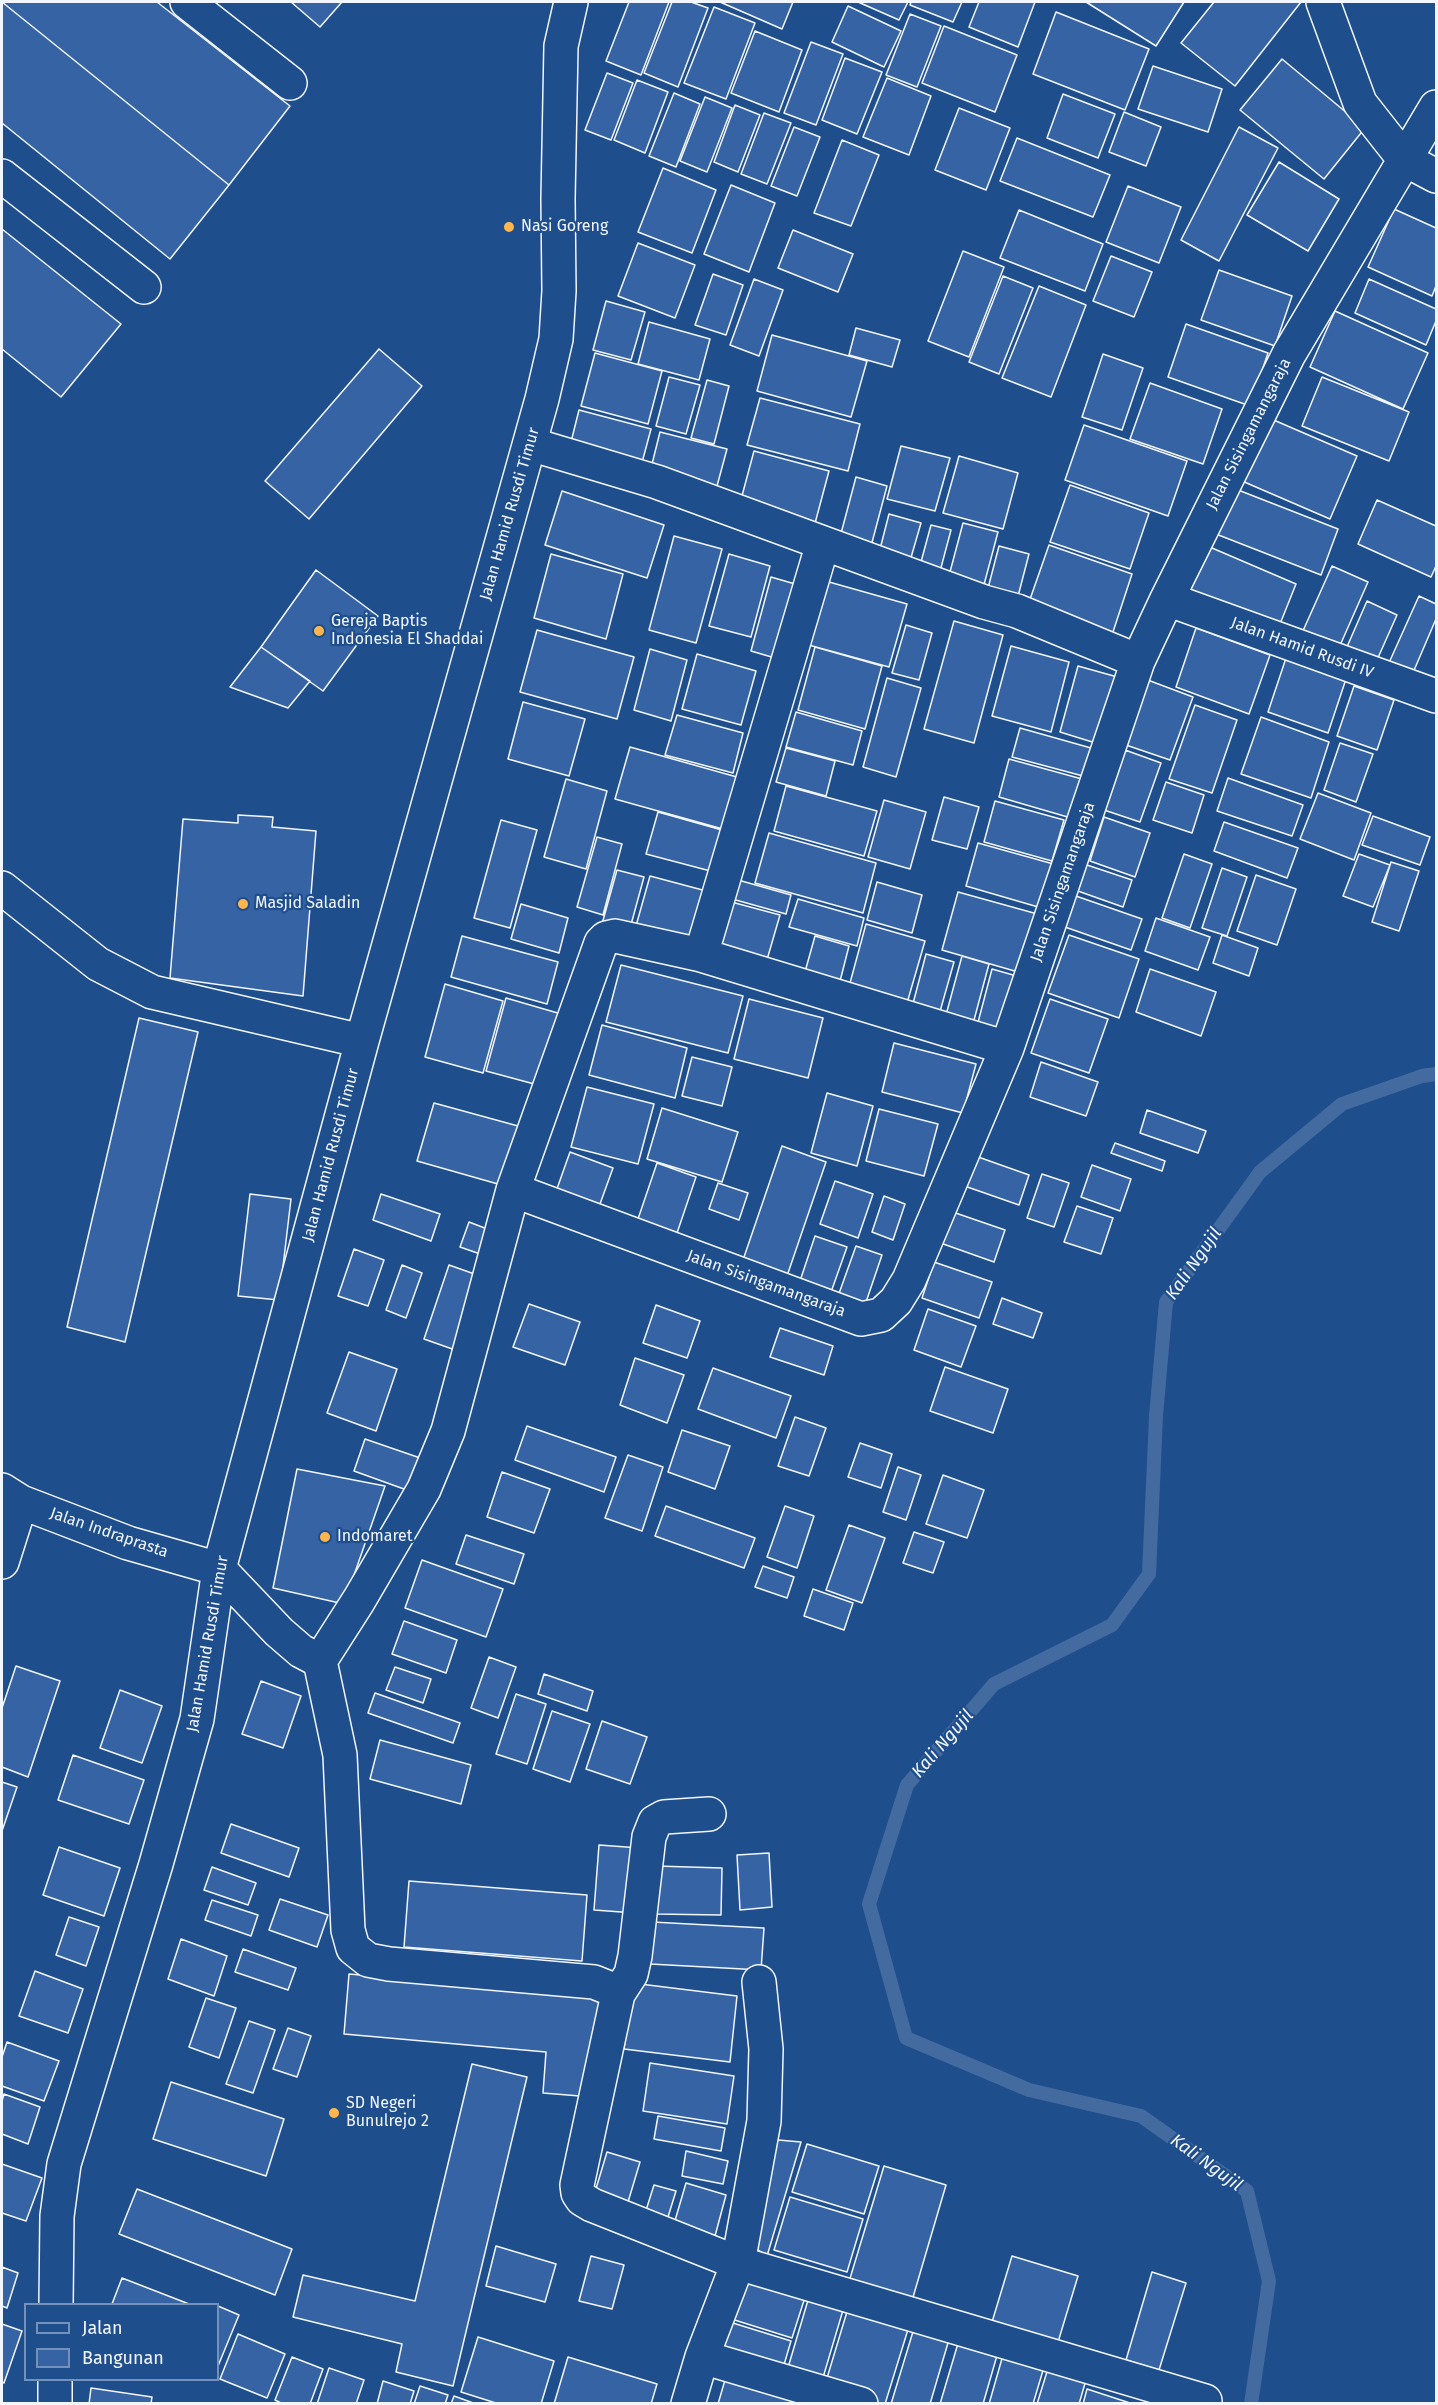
<!DOCTYPE html>
<html>
<head>
<meta charset="utf-8">
<style>
	body { margin:0 }
	#map { position:relative; width:1438px; height:2405px; overflow:hidden; background:#1f4e8c; font-family:"Fira Sans",sans-serif }
	canvas { display:block }
	.frame { position:absolute; inset:0; border:3px solid #f2f6ff; pointer-events:none }
	.legend { position:absolute; left:24px; top:2303px; width:195px; height:78px; box-sizing:border-box; background:#1f4e8c; border:2px solid #7391ba; margin:0; padding:8px 10px; list-style:none; font-size:18px; color:#f2f6ff }
	.legend li { display:flex; align-items:center; gap:12px; height:30px }
	.legend b { width:30px; border:2px solid #7391ba }
</style>
</head>
<body>
<div id="map">
<canvas width="1438" height="2405"></canvas>
<div class="frame"></div>
<ul class="legend">
<li><b style="height:8px;background:#1f4e8c"></b>Jalan</li>
<li><b style="height:16px;background:#3563a3"></b>Bangunan</li>
</ul>
</div>
<script>
const ctx = document.querySelector('canvas').getContext('2d');
ctx.lineJoin = 'round';
function poly(rows) {
  const path = new Path2D();
  for (const r of rows) {
    path.moveTo(r[0], r[1]);
    for (let i = 2; i < r.length; i += 2) path.lineTo(r[i], r[i + 1]);
  }
  return path;
}
function stroke(path, color, width, dash) {
  ctx.strokeStyle = color;
  ctx.lineWidth = width;
  ctx.lineCap = dash ? 'butt' : 'round';
  ctx.setLineDash(dash || []);
  ctx.stroke(path);
}
function fillPath(path, color) {
  ctx.fillStyle = color;
  ctx.fill(path, 'evenodd');
}
function label(font, color, halo, rows, align = 'center') {
  ctx.font = font + ' "Fira Sans",sans-serif';
  ctx.lineWidth = 4.5;
  ctx.setLineDash([]);
  ctx.textBaseline = 'middle';
  ctx.strokeStyle = halo;
  ctx.fillStyle = color;
  for (const [text, x, y, turn = 0] of rows) {
    ctx.save();
    ctx.translate(x, y);
    ctx.rotate((+turn || 0) * Math.PI / 180);
    ctx.textAlign = isNaN(turn) ? turn : align;
    if (halo) ctx.strokeText(text, 0, 0);
    ctx.fillText(text, 0, 0);
    ctx.restore();
  }
}
stroke(poly([
	[1251,2404,1269,2281,1247,2191,1141,2116,1029,2090,906,2038,869,1904,907,1785,994,1684,1112,1625,1149,1574,1156,1416,1166,1302,1260,1172,1342,1104,1422,1076,1436,1074]
]), '#446ba0', 14);
const building = poly([
	[2,2,157,2,290,106,229,185,2,2],
	[2,2,229,185,170,259,2,123,2,2],
	[291,2,342,2,320,27,291,2],
	[629,2,669,2,641,75,606,61,629,2],
	[672,2,691,2,708,8,678,87,644,73,672,2],
	[720,2,793,2,782,29,720,2],
	[858,2,908,2,899,20,858,2],
	[911,2,962,2,953,22,910,5,911,2],
	[979,2,1035,2,1018,47,969,27,979,2],
	[1086,2,1184,2,1156,46,1086,2],
	[1214,2,1301,2,1235,86,1181,43,1214,2],
	[848,6,901,31,884,67,832,42,848,6],
	[714,7,755,23,726,99,684,83,714,7],
	[1056,12,1149,49,1125,110,1033,74,1056,12],
	[910,14,941,26,917,87,886,75,910,14],
	[944,26,1017,55,995,112,922,83,944,26],
	[755,31,802,50,779,112,731,93,755,31],
	[811,42,843,54,816,125,784,113,811,42],
	[845,58,882,72,857,134,822,120,845,58],
	[1282,59,1365,128,1324,179,1240,110,1282,59],
	[1153,66,1222,89,1208,132,1138,109,1153,66],
	[607,73,633,83,611,140,585,130,607,73],
	[887,78,931,96,909,155,863,137,887,78],
	[637,80,668,92,645,153,614,140,637,80],
	[674,93,700,104,676,167,649,156,674,93],
	[1063,94,1115,114,1098,158,1047,138,1063,94],
	[705,97,732,108,707,172,680,161,705,97],
	[735,105,760,115,738,172,714,162,735,105],
	[959,108,1010,128,986,190,935,170,959,108],
	[1124,112,1161,127,1146,166,1109,152,1124,112],
	[764,113,791,123,767,184,741,174,764,113],
	[794,127,820,137,797,196,771,186,794,127],
	[1239,127,1278,148,1219,261,1181,240,1239,127],
	[1017,138,1110,175,1093,217,1000,181,1017,138],
	[842,140,879,155,851,226,814,213,842,140],
	[1279,162,1339,199,1308,251,1247,215,1279,162],
	[663,168,716,190,692,253,638,232,663,168],
	[731,185,775,203,749,272,704,254,731,185],
	[1128,186,1181,207,1159,263,1106,242,1128,186],
	[1394,209,1436,228,1436,286,1432,296,1368,267,1394,209],
	[1019,210,1103,244,1085,291,1000,258,1019,210],
	[2,229,121,324,61,397,2,349,2,229],
	[793,230,853,254,838,292,778,268,793,230],
	[638,243,695,265,675,318,618,296,638,243],
	[963,251,1004,267,969,357,928,341,963,251],
	[1111,256,1152,272,1134,317,1093,301,1111,256],
	[1219,270,1292,296,1275,346,1201,320,1219,270],
	[713,274,743,285,726,335,695,325,713,274],
	[1003,276,1033,288,999,374,969,362,1003,276],
	[754,279,783,290,759,356,730,345,754,279],
	[1369,279,1436,309,1436,321,1426,345,1355,313,1369,279],
	[1039,286,1086,305,1051,397,1002,378,1039,286],
	[606,301,645,312,631,360,593,350,606,301],
	[1335,311,1428,353,1403,409,1310,367,1335,311],
	[649,322,710,339,699,380,638,364,649,322],
	[1186,324,1268,353,1250,406,1168,377,1186,324],
	[856,328,900,340,892,367,849,355,856,328],
	[772,335,867,361,851,417,757,391,772,335],
	[379,349,422,386,309,519,265,481,379,349],
	[595,353,662,371,648,424,581,406,595,353],
	[1103,354,1143,368,1122,430,1082,417,1103,354],
	[669,377,700,385,686,434,656,426,669,377],
	[1322,377,1409,412,1389,461,1302,426,1322,377],
	[707,380,729,386,714,444,691,438,707,380],
	[1150,383,1222,409,1203,464,1130,439,1150,383],
	[760,398,860,424,848,471,747,445,760,398],
	[579,410,651,429,640,470,569,450,579,410],
	[1269,418,1357,456,1330,519,1242,481,1269,418],
	[1084,425,1187,461,1168,516,1065,480,1084,425],
	[660,432,727,449,717,486,651,468,660,432],
	[901,446,950,458,935,511,887,499,901,446],
	[754,451,829,471,814,527,739,507,754,451],
	[959,456,1018,473,1003,529,943,513,959,456],
	[856,477,887,486,870,550,839,541,856,477],
	[1070,485,1149,513,1130,569,1050,542,1070,485],
	[1233,488,1338,529,1321,575,1216,534,1233,488],
	[562,491,664,525,647,578,545,545,562,491],
	[1377,500,1436,526,1436,566,1431,577,1358,544,1377,500],
	[889,514,921,523,910,561,879,553,889,514],
	[963,523,998,532,981,596,946,587,963,523],
	[931,525,951,530,938,579,918,573,931,525],
	[674,536,722,549,696,643,649,630,674,536],
	[1049,545,1132,574,1112,635,1028,605,1049,545],
	[1205,545,1296,584,1276,634,1185,595,1205,545],
	[999,546,1029,554,1017,600,987,592,999,546],
	[551,554,623,574,606,639,534,618,551,554],
	[729,554,770,566,751,637,709,626,729,554],
	[1332,566,1368,582,1338,650,1302,633,1332,566],
	[316,570,378,616,323,691,261,647,316,570],
	[771,577,795,584,775,658,751,651,771,577],
	[822,580,907,604,889,667,805,644,822,580],
	[1419,596,1436,604,1436,619,1412,675,1388,665,1419,596],
	[1367,601,1397,615,1373,669,1343,656,1367,601],
	[954,621,1003,635,974,743,924,729,954,621],
	[906,625,932,633,919,680,892,673,906,625],
	[1196,628,1270,655,1249,714,1176,687,1196,628],
	[537,630,634,657,617,719,520,692,537,630],
	[1011,646,1069,662,1051,732,992,716,1011,646],
	[261,647,310,681,288,708,230,687,261,647],
	[815,647,882,666,865,729,798,710,815,647],
	[650,649,687,660,671,721,634,710,650,649],
	[697,654,756,671,741,725,682,709,697,654],
	[1286,658,1346,679,1328,733,1268,712,1286,658],
	[1078,666,1121,678,1102,745,1060,732,1078,666],
	[887,678,921,688,896,777,863,767,887,678],
	[1145,679,1193,697,1170,760,1123,744,1145,679],
	[1354,686,1394,700,1377,750,1337,736,1354,686],
	[523,702,585,719,569,776,508,759,523,702],
	[1195,705,1237,720,1212,793,1169,779,1195,705],
	[796,712,862,731,853,765,786,747,796,712],
	[677,715,743,733,733,773,665,755,677,715],
	[1261,717,1329,742,1311,798,1241,774,1261,717],
	[1020,728,1091,748,1083,776,1012,757,1020,728],
	[1340,743,1373,754,1356,802,1324,790,1340,743],
	[630,747,744,779,730,831,615,799,630,747],
	[786,748,835,761,826,796,776,782,786,748],
	[1125,750,1161,763,1140,822,1104,810,1125,750],
	[1009,759,1082,779,1071,818,999,797,1009,759],
	[1228,778,1303,805,1292,836,1217,811,1228,778],
	[566,779,607,791,586,869,544,857,566,779],
	[1166,782,1204,795,1192,833,1153,820,1166,782],
	[786,786,877,811,864,856,774,831,786,786],
	[1318,793,1371,813,1354,860,1300,839,1318,793],
	[944,797,979,807,967,849,932,840,944,797],
	[884,800,926,812,910,869,868,857,884,800],
	[995,801,1064,820,1052,861,984,842,995,801],
	[658,812,729,832,718,873,646,854,658,812],
	[238,815,273,817,272,827,316,831,303,996,170,978,183,819,238,823,238,815],
	[1373,816,1430,837,1420,865,1362,845,1373,816],
	[1104,817,1150,833,1135,877,1090,861,1104,817],
	[501,820,537,830,510,928,474,918,501,820],
	[1224,822,1298,848,1287,878,1214,851,1224,822],
	[769,833,876,863,863,913,755,883,769,833],
	[597,837,622,844,603,915,577,907,597,837],
	[978,843,1057,865,1045,909,966,886,978,843],
	[1184,854,1212,864,1190,928,1162,918,1184,854],
	[1359,854,1390,865,1373,907,1343,896,1359,854],
	[1391,862,1419,871,1399,931,1372,922,1391,862],
	[1084,864,1132,880,1123,907,1075,890,1084,864],
	[1222,868,1247,877,1227,936,1202,928,1222,868],
	[617,870,644,877,629,932,602,924,617,870],
	[1256,875,1296,889,1277,945,1237,931,1256,875],
	[650,876,710,892,694,950,634,933,650,876],
	[731,878,791,895,786,914,725,897,731,878],
	[877,882,922,895,912,933,867,920,877,882],
	[958,892,1041,915,1025,974,942,950,958,892],
	[1073,895,1142,919,1131,950,1062,926,1073,895],
	[798,899,864,918,857,946,789,927,798,899],
	[724,900,780,915,764,970,710,955,724,900],
	[521,904,568,918,559,953,511,939,521,904],
	[1156,918,1210,937,1198,970,1145,951,1156,918],
	[866,924,925,941,905,1010,847,994,866,924],
	[1069,935,1139,959,1119,1018,1048,993,1069,935],
	[1222,935,1258,948,1249,976,1213,963,1222,935],
	[462,936,558,962,547,1004,451,977,462,936],
	[815,936,849,946,838,989,803,979,815,936],
	[926,954,954,962,937,1022,910,1015,926,954],
	[962,956,989,964,970,1035,943,1026,962,956],
	[621,965,743,996,728,1053,606,1022,621,965],
	[992,969,1020,977,1004,1038,976,1030,992,969],
	[1150,969,1216,992,1201,1036,1136,1012,1150,969],
	[445,984,503,1001,483,1073,425,1057,445,984],
	[506,998,568,1016,549,1088,486,1071,506,998],
	[749,999,823,1018,808,1078,734,1059,749,999],
	[1050,999,1108,1019,1089,1073,1031,1053,1050,999],
	[139,1018,198,1032,125,1342,67,1327,139,1018],
	[602,1025,687,1048,675,1098,589,1075,602,1025],
	[894,1043,976,1064,963,1113,882,1092,894,1043],
	[692,1057,732,1067,722,1106,682,1096,692,1057],
	[1041,1062,1098,1082,1086,1116,1030,1097,1041,1062],
	[587,1087,654,1104,638,1164,571,1147,587,1087],
	[827,1093,873,1106,857,1166,811,1153,827,1093],
	[434,1103,529,1129,512,1188,417,1161,434,1103],
	[662,1108,738,1132,722,1182,647,1159,662,1108],
	[879,1109,938,1124,924,1176,866,1161,879,1109],
	[1147,1110,1206,1131,1198,1153,1140,1133,1147,1110],
	[1115,1143,1165,1161,1162,1171,1111,1153,1115,1143],
	[782,1146,826,1162,787,1276,743,1260,782,1146],
	[570,1152,613,1168,596,1215,553,1200,570,1152],
	[967,1153,1029,1175,1019,1205,956,1183,967,1153],
	[657,1163,696,1177,677,1233,638,1219,657,1163],
	[1092,1165,1131,1179,1120,1211,1081,1197,1092,1165],
	[1042,1174,1069,1183,1054,1227,1027,1218,1042,1174],
	[835,1181,873,1194,858,1238,820,1224,835,1181],
	[718,1183,748,1193,739,1220,709,1209,718,1183],
	[250,1194,291,1199,279,1300,238,1296,250,1194],
	[381,1194,440,1214,431,1241,373,1220,381,1194],
	[884,1196,905,1204,893,1240,872,1232,884,1196],
	[1077,1206,1113,1218,1101,1254,1064,1242,1077,1206],
	[944,1209,1005,1230,994,1262,932,1240,944,1209],
	[469,1222,495,1232,486,1256,460,1247,469,1222],
	[815,1236,847,1247,830,1295,799,1284,815,1236],
	[856,1246,882,1255,864,1308,837,1299,856,1246],
	[354,1249,384,1260,368,1306,338,1296,354,1249],
	[934,1262,992,1282,979,1318,922,1298,934,1262],
	[402,1265,422,1273,406,1318,386,1310,402,1265],
	[449,1265,483,1277,458,1351,424,1339,449,1265],
	[1002,1298,1042,1313,1033,1338,993,1324,1002,1298],
	[529,1304,580,1322,565,1365,513,1347,529,1304],
	[656,1305,700,1321,687,1358,643,1343,656,1305],
	[928,1309,976,1326,961,1367,914,1350,928,1309],
	[780,1328,833,1346,824,1375,770,1357,780,1328],
	[349,1352,397,1369,376,1431,327,1413,349,1352],
	[635,1358,684,1375,667,1423,620,1405,635,1358],
	[945,1367,1008,1389,993,1433,930,1411,945,1367],
	[713,1368,791,1396,776,1438,698,1409,713,1368],
	[795,1417,826,1428,809,1476,778,1466,795,1417],
	[527,1426,616,1457,604,1492,515,1460,527,1426],
	[682,1430,730,1446,715,1489,668,1472,682,1430],
	[365,1439,426,1460,415,1493,354,1471,365,1439],
	[860,1443,892,1454,881,1488,848,1477,860,1443],
	[628,1455,663,1467,642,1531,605,1518,628,1455],
	[898,1467,921,1475,906,1520,883,1512,898,1467],
	[297,1469,385,1486,344,1604,273,1588,297,1469],
	[502,1472,550,1489,534,1533,487,1517,502,1472],
	[943,1475,984,1490,967,1538,926,1524,943,1475],
	[666,1506,755,1538,744,1568,655,1536,666,1506],
	[785,1506,814,1516,797,1568,767,1557,785,1506],
	[849,1525,885,1538,862,1603,826,1590,849,1525],
	[914,1532,944,1542,933,1573,903,1563,914,1532],
	[466,1535,524,1554,514,1584,456,1564,466,1535],
	[422,1560,503,1589,486,1637,405,1608,422,1560],
	[763,1566,794,1577,787,1598,755,1587,763,1566],
	[813,1589,853,1603,844,1630,804,1616,813,1589],
	[404,1621,457,1640,446,1673,392,1654,404,1621],
	[489,1657,516,1667,498,1718,471,1708,489,1657],
	[16,1666,60,1681,28,1777,2,1767,2,1708,16,1666],
	[395,1667,431,1679,423,1703,386,1690,395,1667],
	[544,1674,593,1691,587,1711,538,1694,544,1674],
	[261,1681,301,1696,283,1748,242,1734,261,1681],
	[120,1690,162,1706,142,1763,100,1748,120,1690],
	[375,1693,460,1723,453,1743,368,1713,375,1693],
	[516,1694,546,1704,527,1764,496,1754,516,1694],
	[552,1711,590,1724,570,1782,533,1769,552,1711],
	[602,1721,647,1737,630,1784,586,1769,602,1721],
	[380,1740,471,1765,461,1804,370,1779,380,1740],
	[73,1755,144,1780,129,1824,58,1800,73,1755],
	[2,1782,17,1787,2,1831,2,1782],
	[231,1824,299,1848,289,1877,221,1853,231,1824],
	[599,1845,640,1848,635,1913,594,1910,599,1845],
	[59,1847,120,1868,104,1916,43,1895,59,1847],
	[769,1853,772,1907,740,1910,737,1855,769,1853],
	[656,1866,722,1868,721,1915,655,1914,656,1866],
	[212,1867,256,1883,248,1905,204,1890,212,1867],
	[409,1881,587,1895,582,1961,404,1947,409,1881],
	[280,1899,328,1915,317,1947,269,1930,280,1899],
	[212,1900,258,1915,251,1936,205,1920,212,1900],
	[69,1917,99,1927,86,1966,56,1955,69,1917],
	[652,1922,764,1928,761,1970,650,1964,652,1922],
	[181,1939,227,1956,214,1996,168,1979,181,1939],
	[243,1949,296,1968,288,1990,235,1972,243,1949],
	[35,1971,83,1989,68,2033,19,2016,35,1971],
	[349,1974,601,1996,592,2097,543,2093,546,2052,344,2034,349,1974],
	[632,1983,737,1996,730,2062,624,2049,632,1983],
	[206,1998,236,2008,219,2058,189,2047,206,1998],
	[249,2021,275,2030,253,2093,226,2084,249,2021],
	[288,2028,311,2036,297,2077,273,2069,288,2028],
	[7,2042,59,2061,44,2101,2,2086,2,2057,7,2042],
	[650,2063,734,2076,727,2124,643,2111,650,2063],
	[472,2064,527,2077,453,2386,396,2372,402,2344,293,2317,303,2275,415,2301,472,2064],
	[171,2082,284,2119,266,2176,153,2139,171,2082],
	[4,2094,40,2107,28,2144,2,2134,2,2101,4,2094],
	[658,2116,725,2128,721,2151,654,2139,658,2116],
	[767,2139,801,2142,767,2256,748,2243,767,2139],
	[807,2144,879,2166,864,2214,792,2192,807,2144],
	[686,2151,728,2161,723,2184,682,2176,686,2151],
	[607,2152,640,2162,628,2202,595,2192,607,2152],
	[2,2164,42,2178,26,2221,2,2213,2,2164],
	[884,2166,946,2185,911,2304,848,2285,884,2166],
	[686,2183,726,2195,715,2236,674,2224,686,2183],
	[654,2185,676,2191,664,2230,642,2223,654,2185],
	[137,2189,292,2249,275,2295,119,2234,137,2189],
	[790,2197,863,2219,847,2272,774,2250,790,2197],
	[496,2246,556,2264,545,2302,486,2286,496,2246],
	[591,2256,624,2265,612,2309,579,2301,591,2256],
	[1012,2256,1078,2276,1055,2352,989,2332,1012,2256],
	[2,2267,18,2273,7,2308,2,2306,2,2267],
	[739,2271,807,2291,792,2338,725,2317,739,2271],
	[1152,2272,1186,2283,1159,2370,1126,2360,1152,2272],
	[122,2278,189,2304,112,2304,122,2278],
	[811,2290,846,2300,822,2381,787,2371,811,2290],
	[849,2305,910,2323,885,2404,875,2404,824,2388,849,2305],
	[218,2306,239,2315,218,2366,218,2306],
	[720,2319,791,2341,781,2375,710,2354,720,2319],
	[2,2324,22,2331,4,2383,2,2382,2,2324],
	[915,2325,950,2336,930,2404,891,2404,915,2325],
	[238,2334,285,2354,267,2398,220,2379,238,2334],
	[478,2337,554,2361,541,2404,499,2404,461,2392,478,2337],
	[959,2340,998,2352,983,2404,940,2404,959,2340],
	[1003,2355,1044,2367,1033,2404,989,2404,1003,2355],
	[292,2357,323,2369,310,2404,283,2404,275,2400,292,2357],
	[568,2357,657,2384,651,2404,554,2404,568,2357],
	[1050,2362,1088,2373,1079,2404,1037,2404,1050,2362],
	[329,2368,364,2380,356,2404,317,2404,329,2368],
	[725,2380,794,2401,794,2404,718,2404,725,2380],
	[383,2381,414,2391,410,2404,377,2404,383,2381],
	[420,2386,448,2395,445,2404,414,2404,420,2386],
	[91,2388,152,2397,151,2404,89,2404,91,2388],
	[1087,2389,1133,2404,1083,2404,1087,2389],
	[454,2396,476,2404,451,2404,454,2396]
]);
fillPath(building, '#3563a3');
stroke(building, '#f2f6ff', 1.5);
const minor = poly([
	[187,2,290,83],
	[1323,2,1360,103,1404,159,1436,176],
	[2,176,144,287],
	[530,444,657,482,984,602,1017,611,1138,661],
	[823,543,701,955,615,936,606,938,601,943,513,1190,448,1431,424,1489,359,1600,320,1661,340,1755,348,1930,353,1948,368,1960,389,1964,594,1982,609,1988,618,1994,577,2185,578,2193,582,2199,592,2205,738,2263,1205,2401],
	[1167,599,1436,696],
	[2,888,98,964,152,992,362,1041],
	[701,955,1007,1048],
	[513,1190,861,1319,881,1315,896,1301,909,1280,1007,1048,1138,661,1167,599,1289,354,1436,107],
	[2,1490,21,1502,128,1543,219,1569],
	[2,1562,21,1502],
	[219,1569,279,1632,301,1651,320,1661],
	[618,1994,631,1974,635,1956,649,1837,655,1822,664,1817,709,1814],
	[56,2304,57,2216,64,2164,156,1864,197,1719,219,1569,362,1041,542,399,556,339,559,291,558,199,561,46,571,2],
	[702,2357,861,2404],
	[55,2404,55,2380],
	[688,2404,702,2357,738,2263,764,2121,766,2049,759,1982]
]);
stroke(minor, '#f2f6ff', 36);
stroke(minor, '#1f4e8c', 33);
for (const [x, y, r, color] of [
	[509,227,6,"#ffb74d"],
	[319,631,6,"#ffb74d"],
	[243,904,6,"#ffb74d"],
	[325,1537,6,"#ffb74d"],
	[334,2113,6,"#ffb74d"]
]) {
  const dot = new Path2D();
  dot.arc(x, y, r, 0, 2 * Math.PI);
  ctx.fillStyle = color;
  ctx.fill(dot);
  stroke(dot, '#1f4e8c', 2);
}
label('16px', '#f2f6ff', '#1f4e8c', [
	["Nasi Goreng",521,227],
	["Gereja Baptis",331,622],
	["Indonesia El Shaddai",331,640],
	["Masjid Saladin",255,904],
	["Indomaret",337,1537],
	["SD Negeri",346,2104],
	["Bunulrejo 2",346,2122]
], 'left');
label('16px', '#f2f6ff', '#1f4e8c', [
	["Jalan Sisingamangaraja",1249,434,-63],
	["Jalan Hamid Rusdi Timur",510,514,-74],
	["Jalan Hamid Rusdi IV",1302,648,20],
	["Jalan Sisingamangaraja",1063,882,-71],
	["Jalan Hamid Rusdi Timur",331,1155,-75],
	["Jalan Sisingamangaraja",766,1284,20],
	["Jalan Indraprasta",109,1533,19],
	["Jalan Hamid Rusdi Timur",208,1644,-80]
]);
label('italic 18px', '#f2f6ff', '#1f4e8c', [
	["Kali Ngujil",1194,1264,-55],
	["Kali Ngujil",943,1744,-49],
	["Kali Ngujil",1206,2163,36]
]);
</script>
</body>
</html>
